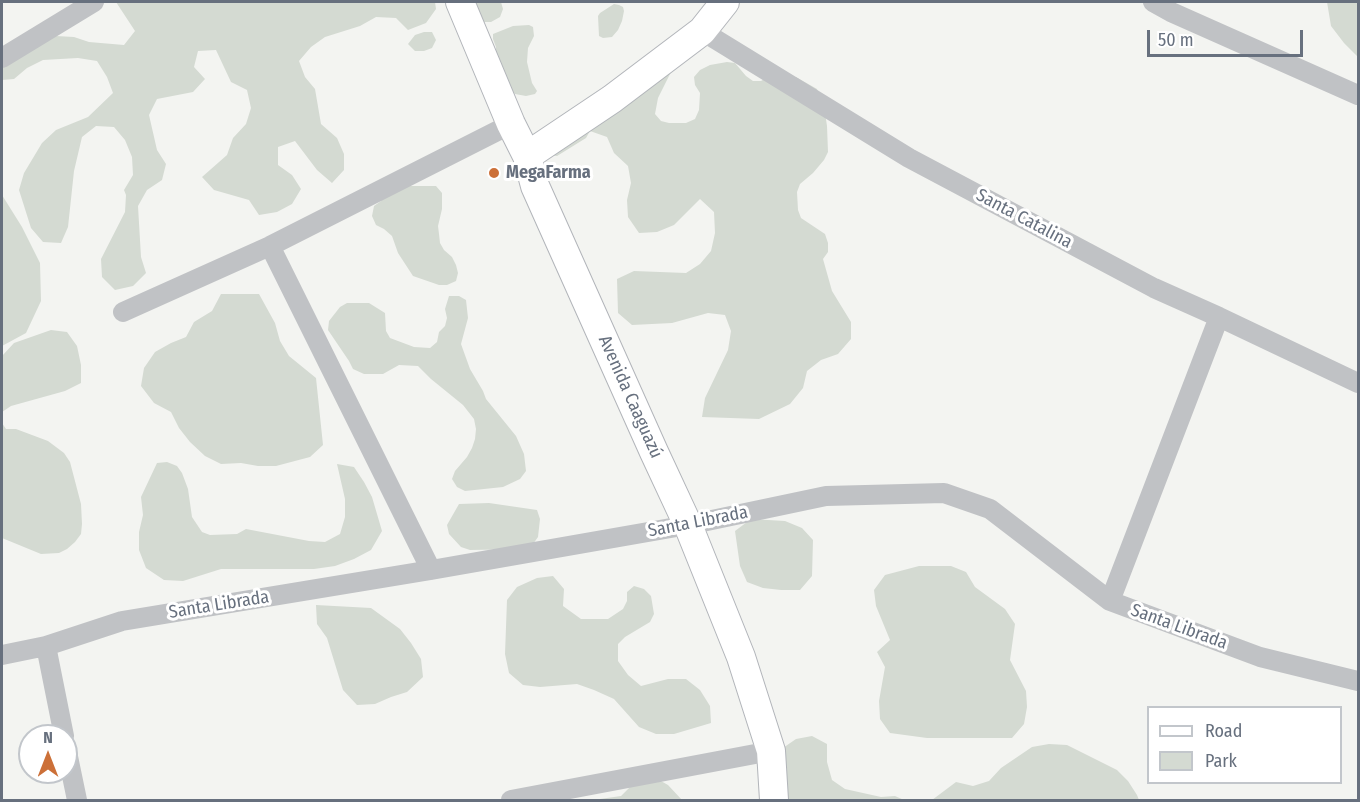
<!DOCTYPE html>
<html>
<head>
<meta charset="utf-8">
<style>
	body { margin:0 }
	#map { position:relative; width:1360px; height:802px; overflow:hidden; background:#f3f4f1; font-family:"Fira Sans Condensed",sans-serif }
	canvas { display:block }
	.frame { position:absolute; inset:0; border:3px solid #67707e; pointer-events:none }
	.legend { position:absolute; left:1147px; top:706px; width:195px; height:78px; box-sizing:border-box; background:#fff; border:2px solid #c2c6cb; margin:0; padding:8px 10px; list-style:none; font-size:18px; color:#67707e }
	.legend li { display:flex; align-items:center; gap:12px; height:30px }
	.legend b { width:30px; border:2px solid #c2c6cb }
	.north { position:absolute; left:18px; top:724px; width:60px; height:60px; box-sizing:border-box; background:#fff; border:2px solid #c2c6cb; border-radius:50%; rotate:0deg; font-size:16px; font-weight:700; line-height:24px; text-align:center; color:#67707e }
	.north::after { content:''; display:block; margin:auto; width:21px; height:27px; background:#cc7038; clip-path:polygon(50% 0,100% 100%,50% 72%,0 100%) }
	.scale { position:absolute; left:1147px; top:30px; width:156px; height:27px; box-sizing:border-box; border:3px solid #67707e; border-top:0; padding-left:8px; font-size:18px; line-height:21px; white-space:nowrap; color:#67707e; -webkit-text-stroke:4px #fff; paint-order:stroke }
</style>
</head>
<body>
<div id="map">
<canvas width="1360" height="802"></canvas>
<div class="frame"></div>
<ul class="legend">
<li><b style="height:8px;background:#fff"></b>Road</li>
<li><b style="height:16px;background:#d4dad2"></b>Park</li>
</ul>
<div class="north">N</div>
<div class="scale">50 m</div>
</div>
<script>
const ctx = document.querySelector('canvas').getContext('2d');
ctx.lineJoin = 'round';
function fillPath(path, color) {
  ctx.fillStyle = color;
  ctx.fill(path, 'evenodd');
}
function poly(rows) {
  const path = new Path2D();
  for (const r of rows) {
    path.moveTo(r[0], r[1]);
    for (let i = 2; i < r.length; i += 2) path.lineTo(r[i], r[i + 1]);
  }
  return path;
}
function stroke(path, color, width, dash) {
  ctx.strokeStyle = color;
  ctx.lineWidth = width;
  ctx.lineCap = dash ? 'butt' : 'round';
  ctx.setLineDash(dash || []);
  ctx.stroke(path);
}
function label(font, color, halo, rows, align = 'center') {
  ctx.font = font + ' "Fira Sans Condensed",sans-serif';
  ctx.lineWidth = 6;
  ctx.setLineDash([]);
  ctx.textBaseline = 'middle';
  ctx.strokeStyle = halo;
  ctx.fillStyle = color;
  for (const [text, x, y, turn = 0] of rows) {
    ctx.save();
    ctx.translate(x, y);
    ctx.rotate((+turn || 0) * Math.PI / 180);
    ctx.textAlign = isNaN(turn) ? turn : align;
    if (halo) ctx.strokeText(text, 0, 0);
    ctx.fillText(text, 0, 0);
    ctx.restore();
  }
}
fillPath(poly([
	[116,2,435,2,436,9,426,23,408,30,396,18,376,17,360,26,325,37,311,47,299,61,305,77,315,89,321,124,337,138,344,154,344,170,332,183,317,170,295,141,278,147,278,165,292,175,301,189,292,204,277,212,259,215,249,200,214,190,202,177,227,155,233,138,246,124,251,108,247,90,231,82,216,50,198,51,194,67,205,79,193,92,157,99,149,115,157,150,166,164,162,180,147,190,138,206,141,257,146,273,133,286,115,290,102,277,101,259,125,212,126,195,124,190,133,175,132,157,125,140,114,127,96,126,82,137,74,171,68,227,61,243,43,242,31,228,19,190,24,173,42,143,56,130,88,117,113,93,107,77,97,61,78,58,43,60,27,68,14,79,2,80,2,57,56,36,74,37,89,42,124,45,135,31],
	[462,2,501,2,503,9,500,17,491,22,482,22],
	[1327,2,1358,2,1358,57,1344,43,1331,26],
	[614,4,619,5,623,7,624,11,622,21,618,30,612,37,603,38,599,36,598,16,600,13],
	[529,25,533,27,534,36,528,48,527,62,532,83,537,91,535,94,526,96,515,94,506,88,496,72,496,47,493,39,493,34,513,26],
	[424,32,432,32,436,40,432,48,424,51,415,51,408,44,415,35],
	[727,62,735,63,746,76,753,81,761,81,769,76,796,77,817,89,824,106,827,126,828,152,824,160,813,173,800,184,797,192,798,210,801,218,825,234,828,243,828,252,823,259,832,291,851,322,851,339,838,354,821,360,807,371,803,388,790,404,759,419,702,417,705,398,728,350,731,331,725,315,708,313,672,323,632,325,618,313,617,279,634,271,686,273,700,264,711,251,715,233,714,212,700,199,674,225,657,232,639,233,628,217,627,200,631,183,628,166,614,153,607,137,590,131,586,138,557,156,548,155,671,72,658,98,655,114,661,121,669,123,686,123,695,119,699,110,700,93,695,85,694,77,700,70,710,65],
	[407,186,436,186,442,193,442,209,438,226,439,234,440,243,444,250,452,257,456,265,458,273,456,281,447,285,439,285,413,276,398,253,392,236,384,229,376,225,372,216,374,206,381,201,383,194],
	[2,195,22,227,40,263,41,301,26,333,2,346],
	[221,294,259,294,275,323,280,341,289,356,316,378,323,445,310,457,276,466,258,466,241,463,221,464,205,456,190,442,179,428,171,412,154,403,141,386,144,368,155,352,171,343,186,337,194,322,212,311],
	[449,296,459,296,466,300,468,318,461,344,470,369,483,391,486,399,516,436,524,454,526,471,520,479,503,487,465,491,457,487,452,479,455,471,467,457,472,448,475,439,476,429,474,419,463,405,431,379,418,366,399,365,383,374,364,374,353,369,349,361,328,330,329,321,340,307,347,303,369,303,385,313,386,331,390,338,414,347,430,348,437,342,439,332,445,326,447,318,445,309],
	[51,330,67,332,77,346,81,365,81,383,65,391,11,406,2,412,2,356,14,343],
	[2,423,6,429,16,429,48,441,64,453,70,462,81,504,82,524,81,534,75,542,67,549,59,553,41,554,2,538],
	[167,462,177,466,182,473,188,489,192,517,202,532,210,535,237,534,246,529,309,541,325,542,340,534,345,517,345,499,337,464,354,467,364,482,372,497,382,531,371,550,354,559,335,566,314,569,221,569,183,581,164,580,146,568,139,550,139,532,143,515,141,497,157,463],
	[489,503,537,510,540,519,538,537,533,544,525,549,470,550,461,547,449,534,447,525,459,504],
	[751,519,785,521,802,528,813,540,812,576,800,590,781,590,763,588,747,582,740,566,735,531],
	[919,566,951,566,966,572,975,587,1005,609,1015,624,1010,660,1026,691,1027,707,1024,724,1012,738,927,738,890,733,880,719,879,701,885,667,877,652,890,640,876,606,874,590,885,575],
	[553,576,564,589,563,606,581,619,608,619,623,609,627,601,627,592,634,586,644,589,651,596,654,614,650,622,625,637,618,644,618,661,628,675,641,686,668,679,686,679,700,690,710,706,711,723,674,734,656,734,639,727,614,699,594,690,577,684,540,687,523,685,509,673,505,654,507,600,517,587,537,578],
	[316,605,371,608,400,629,411,643,421,659,423,677,407,692,391,697,375,704,357,705,343,690,327,638,317,624],
	[812,736,827,744,827,762,832,780,845,789,881,797,895,796,904,800,777,800,780,750,796,739],
	[1049,744,1067,745,1117,770,1128,781,1137,795,1139,800,932,800,956,782,973,786,989,781,1001,768,1032,747],
	[652,776,668,785,682,800,593,800,621,796,635,782]
]), '#d4dad2');
const secondary = poly([
	[460,2,511,124,527,156,535,186,654,452,688,525,741,657,771,751,774,800],
	[527,156,612,99,702,31,725,2]
]);
stroke(secondary, '#b2b5ba', 30);
stroke(poly([
	[1153,2,1171,12,1358,95],
	[702,31,909,158,1154,288,1219,317,1358,383],
	[2,58,94,2],
	[270,246,431,570],
	[123,312,270,246,511,124],
	[1110,601,1219,317],
	[46,646,64,736],
	[2,655,46,646,122,621,431,570,688,525,826,496,944,493,990,509,1110,601,1260,657,1358,681],
	[66,747,77,800],
	[511,800,771,751]
]), '#c0c2c5', 20);
stroke(secondary, '#fff', 28);
for (const [x, y, r, color] of [
	[494,173,6,"#cc7038"]
]) {
  const dot = new Path2D();
  dot.arc(x, y, r, 0, 2 * Math.PI);
  ctx.fillStyle = color;
  ctx.fill(dot);
  stroke(dot, '#fff', 2);
}
label('bold 18px', '#67707e', '#fff', [
	["MegaFarma",506,173]
], 'left');
label('18px', '#67707e', '#fff', [
	["Santa Catalina",1024,219,28],
	["Avenida Caaguazú",630,397,66],
	["Santa Librada",698,522,-11],
	["Santa Librada",219,605,-9],
	["Santa Librada",1179,627,20]
]);
</script>
</body>
</html>
